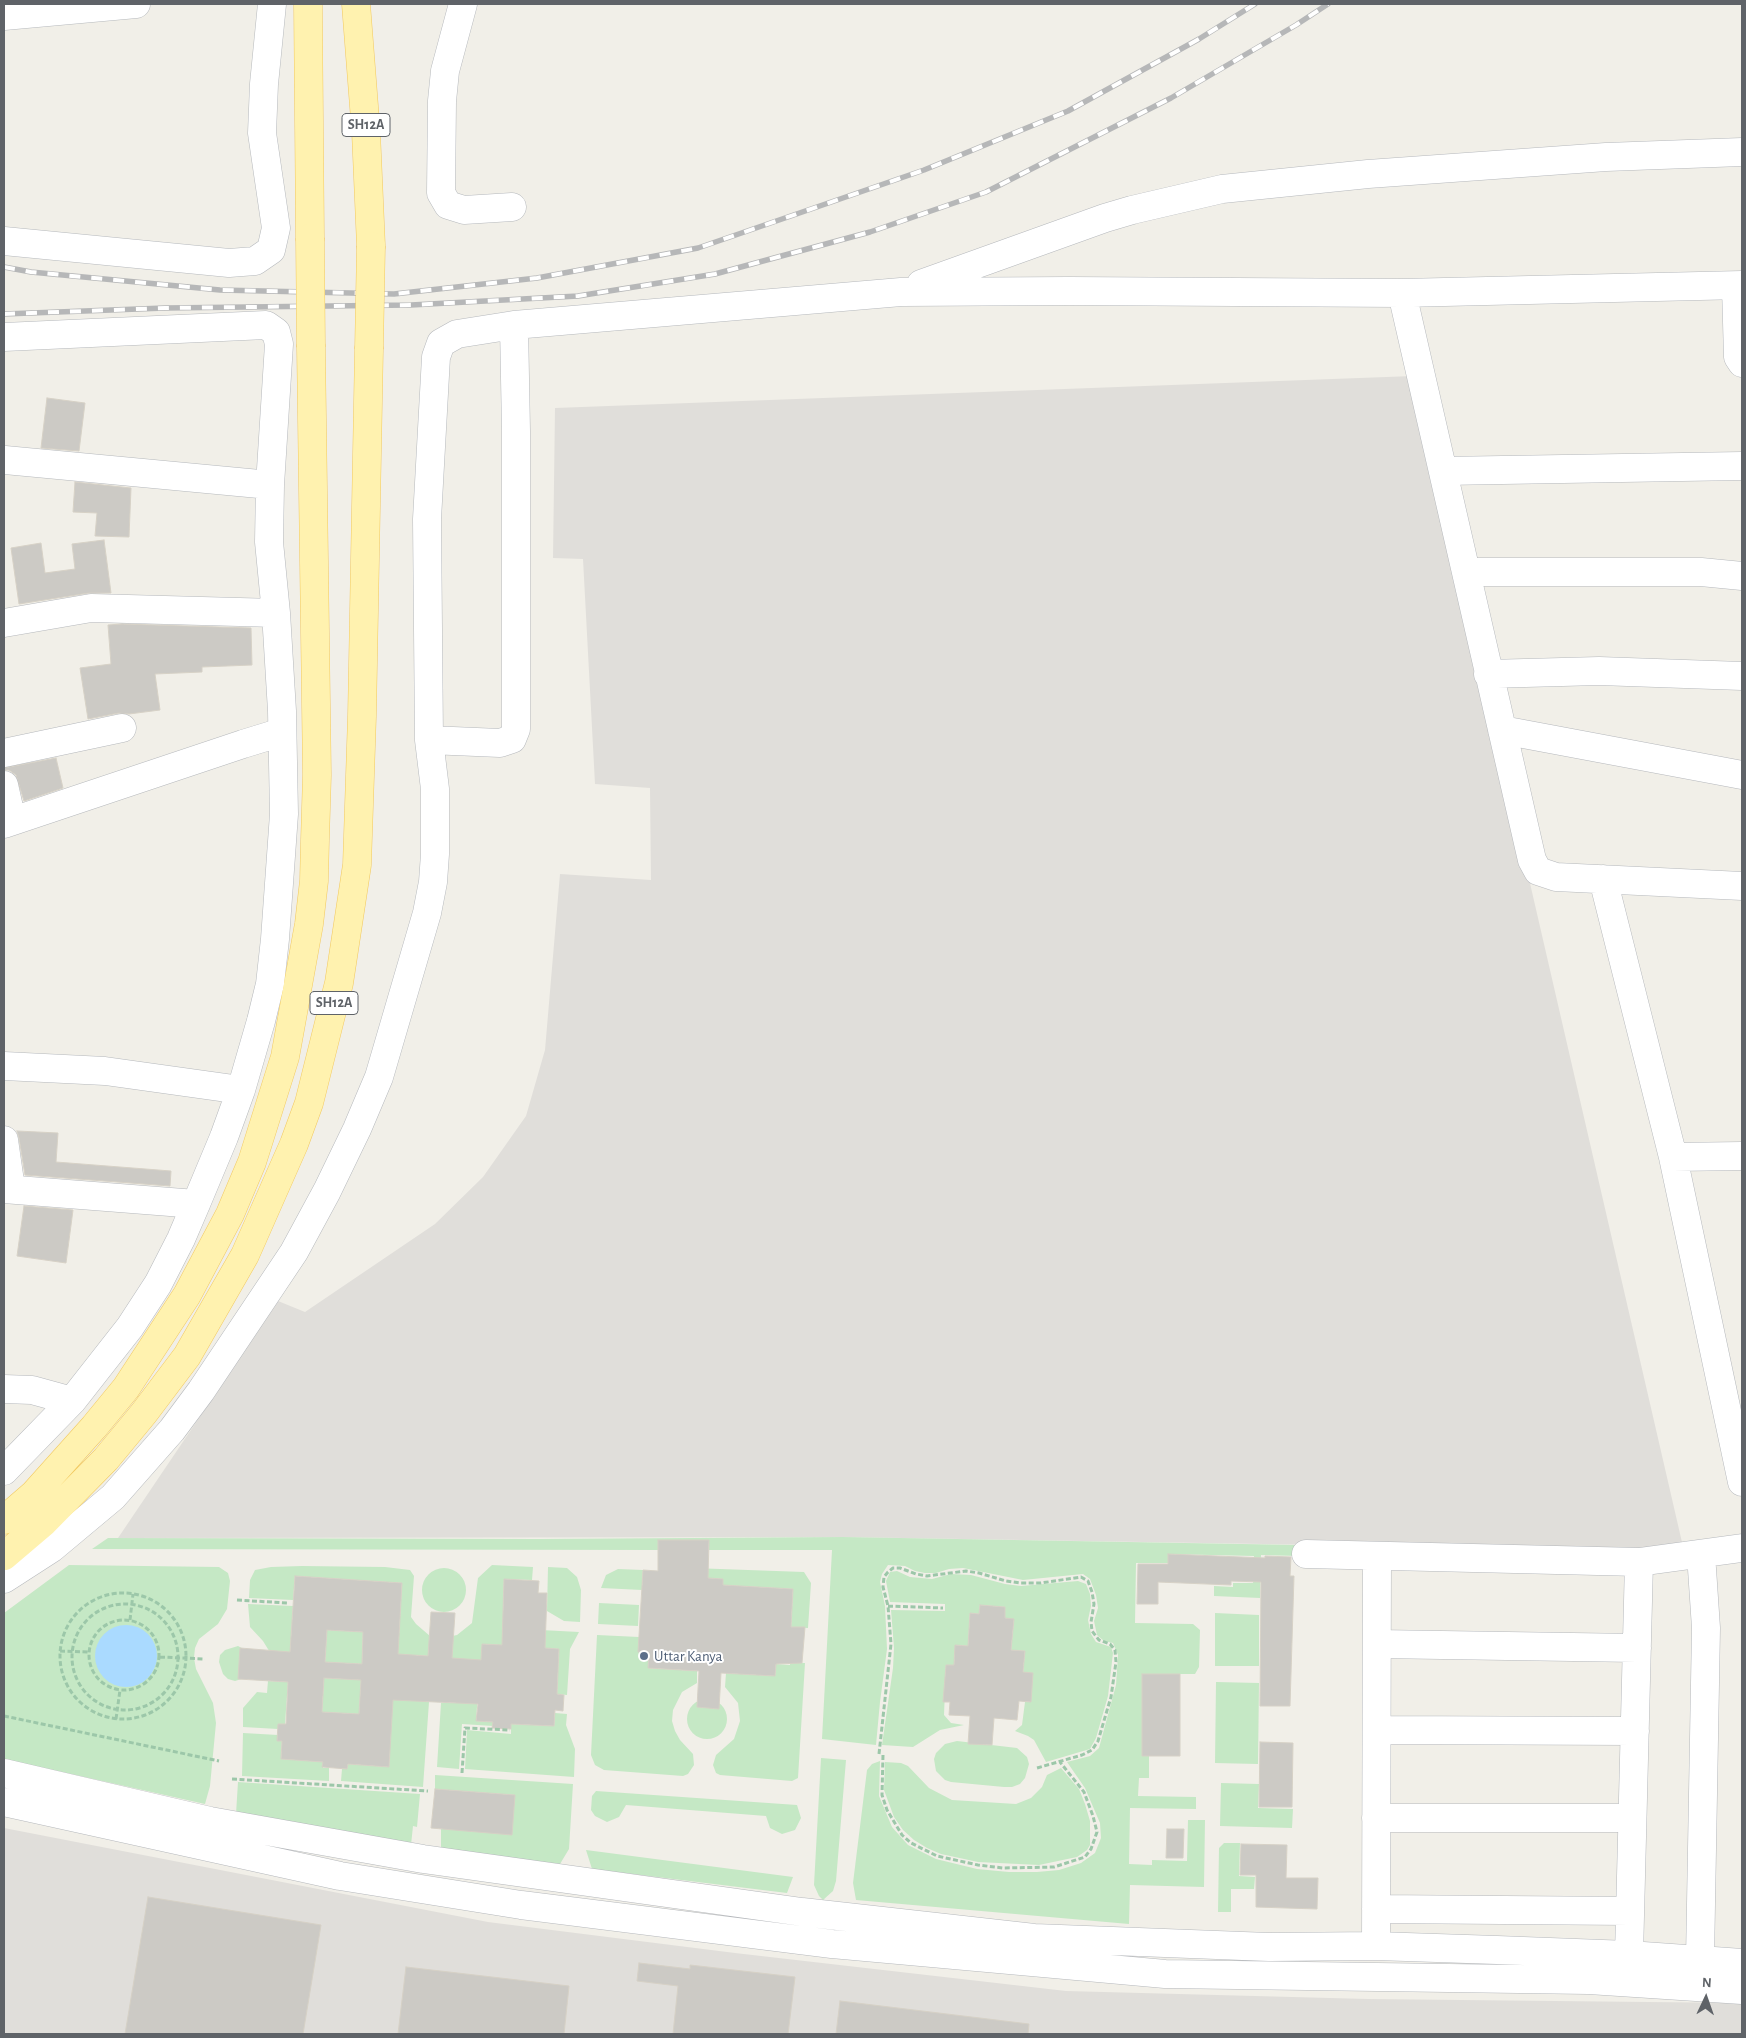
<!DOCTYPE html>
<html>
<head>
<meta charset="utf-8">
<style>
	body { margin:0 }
	#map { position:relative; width:1746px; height:2038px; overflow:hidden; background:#f1efe8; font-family:"Alegreya Sans",sans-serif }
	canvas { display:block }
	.frame { position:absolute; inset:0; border:5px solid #5f6368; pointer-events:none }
	.north { position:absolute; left:1681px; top:1973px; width:50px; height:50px; -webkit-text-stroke:4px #fff; paint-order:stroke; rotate:3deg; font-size:14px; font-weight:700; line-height:20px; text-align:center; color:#5f6368 }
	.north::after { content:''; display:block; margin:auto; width:18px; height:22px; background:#5f6368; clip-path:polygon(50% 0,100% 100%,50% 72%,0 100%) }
</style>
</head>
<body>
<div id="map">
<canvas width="1746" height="2038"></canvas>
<div class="frame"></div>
<div class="north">N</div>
</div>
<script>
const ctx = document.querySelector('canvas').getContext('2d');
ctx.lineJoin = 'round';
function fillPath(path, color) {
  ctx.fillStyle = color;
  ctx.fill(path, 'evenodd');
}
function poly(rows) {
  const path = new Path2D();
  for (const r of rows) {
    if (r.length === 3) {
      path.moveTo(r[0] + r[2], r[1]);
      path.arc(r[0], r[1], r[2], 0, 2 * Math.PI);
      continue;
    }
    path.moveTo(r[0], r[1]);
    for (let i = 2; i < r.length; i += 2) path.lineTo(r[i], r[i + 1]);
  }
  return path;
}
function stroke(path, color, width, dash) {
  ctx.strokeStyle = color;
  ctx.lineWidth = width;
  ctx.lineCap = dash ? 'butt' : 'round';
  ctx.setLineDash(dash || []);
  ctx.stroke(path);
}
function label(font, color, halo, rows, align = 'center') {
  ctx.font = font + ' "Alegreya Sans",sans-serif';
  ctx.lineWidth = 4;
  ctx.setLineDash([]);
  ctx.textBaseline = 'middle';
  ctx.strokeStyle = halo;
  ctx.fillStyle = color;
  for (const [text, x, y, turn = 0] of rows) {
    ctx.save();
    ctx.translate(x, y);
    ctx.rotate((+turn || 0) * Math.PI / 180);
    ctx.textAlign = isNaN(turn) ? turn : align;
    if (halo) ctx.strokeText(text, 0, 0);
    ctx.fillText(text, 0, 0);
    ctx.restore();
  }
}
fillPath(poly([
	[1413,376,1684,1551,843,1537,118,1538,278,1301,305,1312,435,1224,483,1177,526,1116,545,1050,560,874,651,880,650,788,595,784,583,559,553,558,555,408],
	[4,1828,488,1922,735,1953,1066,1991,1368,1999,1742,2003,1742,2034,4,2034]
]), '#e0deda');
fillPath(poly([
	[843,1537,1299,1545,1299,1556,1261,1555,1260,1598,1214,1596,1214,1586,1233,1587,1233,1583,1253,1583,1254,1556,1169,1554,1168,1563,1136,1563,1135,1623,1193,1624,1200,1630,1199,1667,1195,1674,1142,1674,1142,1755,1149,1756,1149,1778,1139,1778,1138,1796,1196,1797,1196,1809,1130,1808,1129,1864,1152,1865,1152,1860,1187,1861,1188,1820,1205,1820,1204,1887,1130,1885,1129,1924,856,1900,853,1883,867,1770,872,1764,880,1761,879,1796,892,1827,908,1845,936,1859,977,1869,1009,1872,1037,1872,1059,1870,1081,1863,1095,1853,1101,1838,1100,1823,1085,1788,1067,1762,1090,1756,1099,1748,1116,1685,1118,1655,1113,1643,1104,1641,1097,1635,1094,1621,1098,1608,1096,1595,1090,1579,1083,1574,1023,1580,963,1568,949,1569,936,1573,925,1573,915,1571,905,1566,888,1565,882,1574,880,1582,885,1606,887,1649,880,1702,876,1745,822,1739,832,1550,709,1550,709,1540,658,1540,658,1550,92,1549,108,1538,539,1539],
	[69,1565,219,1567,228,1573,230,1581,227,1609,218,1624,199,1639,195,1648,194,1658,196,1669,213,1703,216,1723,210,1786,205,1804,4,1759,4,1613],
	[492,1565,533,1567,532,1580,504,1579,503,1628,579,1632,570,1649,567,1695,557,1694,559,1649,483,1644,481,1670,446,1658,448,1637,457,1635,472,1623,478,1578],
	[302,1566,385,1567,410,1570,414,1576,411,1617,416,1624,430,1636,428,1656,416,1655,415,1664,394,1663,399,1634,402,1583,295,1576,293,1600,249,1598,250,1580,255,1570,271,1567],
	[548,1567,567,1568,577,1577,581,1590,580,1622,564,1621,547,1611],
	[444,1590,22],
	[692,1568,804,1572,811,1583,808,1628,791,1627,793,1589,723,1585,723,1579,692,1577],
	[618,1569,643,1570,642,1590,601,1588,606,1575],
	[897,1571,910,1577,932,1579,951,1574,971,1575,1005,1584,1021,1586,1078,1581,1086,1584,1090,1594,1091,1606,1088,1620,1091,1634,1096,1642,1111,1647,1113,1653,1108,1696,1096,1738,1090,1749,1046,1762,1034,1740,1028,1736,1015,1731,1022,1725,1025,1702,1030,1702,1023,1672,1025,1651,1011,1650,1014,1620,1005,1618,1005,1607,980,1605,979,1614,970,1613,968,1646,956,1645,954,1665,946,1665,944,1715,951,1723,964,1725,940,1730,913,1747,882,1745,893,1668,894,1648,891,1610,945,1611,945,1604,890,1602,886,1581,890,1572],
	[599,1603,639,1605,638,1626,598,1624],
	[248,1604,293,1606,290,1655,271,1654,263,1641,250,1627],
	[1215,1613,1259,1615,1259,1666,1215,1666],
	[327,1630,363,1632,362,1664,325,1662],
	[597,1635,639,1637,649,1653,648,1668,697,1671,697,1683,682,1692,673,1710,672,1721,675,1731,680,1740,693,1754,694,1765,688,1774,683,1776,604,1770,595,1765,591,1755],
	[238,1646,249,1652,248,1677,235,1681,228,1679,223,1674,219,1662,220,1655,225,1650],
	[790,1663,805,1663,798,1778,792,1781,720,1775,716,1773,713,1765,716,1755,734,1739,740,1721,738,1703,725,1687,726,1673,775,1676,776,1664,790,1665],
	[324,1678,361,1680,359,1714,322,1712],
	[268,1681,288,1682,285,1724,279,1724,278,1729,243,1727,243,1708,257,1692,267,1693],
	[1216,1682,1259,1683,1258,1764,1215,1763],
	[392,1689,429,1702,423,1787,341,1781,342,1769,347,1769,348,1764,389,1767],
	[457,1691,478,1692,476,1721,493,1722,493,1726,462,1724,459,1769,437,1767,441,1703,456,1703],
	[707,1719,20],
	[555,1713,567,1714,566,1725,575,1749,574,1777,465,1769,467,1730,511,1734,511,1724,554,1726],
	[243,1733,278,1735,277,1741,282,1741,281,1759,323,1762,323,1768,329,1768,329,1781,242,1776],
	[957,1741,1017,1748,1027,1757,1029,1764,1025,1778,1020,1784,1012,1787,1004,1787,951,1782,945,1780,936,1771,934,1759,936,1753,945,1744],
	[821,1758,846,1760,836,1881,833,1891,823,1900,819,1896,814,1885],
	[885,1762,901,1763,908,1766,929,1788,952,1800,1016,1804,1031,1798,1042,1787,1047,1775,1061,1768,1079,1789,1085,1804,1090,1821,1090,1845,1087,1850,1077,1857,1039,1865,978,1862,941,1854,927,1848,914,1840,903,1830,894,1817,884,1790],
	[435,1775,573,1784,569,1849,560,1864,441,1849,441,1829,514,1795,435,1789],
	[238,1782,420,1794,417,1827,413,1826,411,1845,236,1814],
	[1221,1783,1259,1784,1258,1808,1293,1809,1292,1828,1220,1826],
	[596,1791,797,1805,801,1818,795,1830,782,1834,770,1828,766,1816,626,1805,619,1817,607,1822,595,1816,591,1810,592,1796],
	[1224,1843,1240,1843,1239,1876,1255,1877,1254,1889,1231,1889,1231,1912,1218,1912,1219,1848],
	[586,1850,793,1877,787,1893,592,1869]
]), '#c5e8c5');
fillPath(poly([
	[126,1656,31]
]), '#aadaff');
const building = poly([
	[47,398,85,403,79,451,41,448,47,398],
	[75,482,131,488,129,537,95,536,97,513,73,512,75,482],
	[104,540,111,593,89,593,19,604,11,548,41,543,45,573,75,569,72,544,104,540],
	[122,624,251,628,252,665,202,667,202,672,155,674,160,710,129,714,119,713,88,719,80,668,111,664,108,625,122,624],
	[56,758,63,788,24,801,16,775,9,770,4,770,4,768,56,758],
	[17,1131,58,1133,56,1162,171,1171,170,1186,25,1175,19,1138,17,1131],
	[24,1206,73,1210,66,1263,17,1256,24,1206],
	[658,1540,709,1540,708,1578,723,1579,723,1585,793,1589,791,1627,805,1627,802,1663,776,1664,775,1676,721,1673,719,1709,697,1707,699,1671,648,1668,649,1653,638,1652,643,1570,658,1571,658,1540],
	[1168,1554,1265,1558,1265,1556,1291,1557,1290,1576,1294,1576,1290,1706,1260,1706,1261,1582,1231,1581,1231,1585,1158,1582,1158,1604,1137,1604,1138,1564,1168,1564,1168,1554],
	[295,1576,402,1583,398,1654,428,1656,431,1612,455,1613,452,1658,481,1660,482,1644,502,1645,504,1579,539,1581,538,1593,547,1593,545,1648,559,1649,557,1694,564,1695,563,1711,555,1710,554,1726,511,1724,511,1729,492,1728,493,1722,476,1721,478,1704,393,1700,389,1767,348,1764,347,1769,322,1767,323,1762,281,1759,282,1741,277,1741,278,1724,286,1724,288,1682,238,1679,240,1648,290,1652,295,1576],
	[327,1630,363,1632,362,1664,325,1662,327,1630],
	[324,1678,361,1680,359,1714,322,1712,324,1678],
	[980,1605,1005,1607,1005,1618,1014,1619,1011,1650,1025,1651,1023,1672,1033,1673,1031,1702,1019,1701,1017,1720,994,1718,992,1745,968,1744,970,1716,949,1715,950,1702,943,1702,946,1665,954,1665,955,1645,968,1646,970,1613,979,1614,980,1605],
	[1142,1674,1180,1674,1180,1756,1142,1756,1142,1674],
	[1260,1742,1293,1743,1292,1807,1259,1807,1260,1742],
	[435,1789,515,1795,512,1835,431,1828,435,1789],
	[1167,1829,1184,1829,1183,1858,1166,1858,1167,1829],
	[1241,1844,1287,1845,1286,1878,1318,1878,1317,1909,1256,1907,1256,1875,1240,1875,1241,1844],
	[148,1897,321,1925,303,2034,125,2034,148,1897],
	[639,1963,690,1969,690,1965,795,1977,788,2034,673,2034,678,1986,637,1981,639,1963],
	[406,1967,569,1986,564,2034,398,2034,406,1967],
	[840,2001,1029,2024,1028,2034,836,2034,840,2001]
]);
fillPath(building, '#cccac5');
stroke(building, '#d6d1c6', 1);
const minor = poly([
	[463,4,445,71,442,101,441,193,448,205,464,210,512,207],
	[4,16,136,4],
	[4,241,229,263,255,261,271,250,276,228,262,133,264,84,272,4],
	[921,284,1105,218,1132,210,1222,189,1368,174,1606,157,1742,152],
	[1736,286,1738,357,1742,363],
	[1402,293,1532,860,1538,871,1556,877,1742,886],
	[4,337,266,325,276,332,279,344,270,485,269,542,276,613,282,711,284,814,275,939,270,984,261,1021,241,1090,224,1137,196,1204,181,1239,158,1284,130,1327,72,1401,4,1471],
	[5,460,270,485],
	[1443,471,1742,466],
	[1466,572,1701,572,1742,576],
	[4,623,91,608,276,613],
	[1488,674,1599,671,1742,676],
	[1502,730,1742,775],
	[429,740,500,743,512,739,516,729,516,431,514,325],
	[4,753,122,728],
	[4,785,12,821],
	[4,824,243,744,282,732],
	[1603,879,1673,1157,1742,1482],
	[4,1066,105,1071,241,1090],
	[4,1140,11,1189],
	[1673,1157,1742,1156],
	[4,1189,196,1204],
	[4,1389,32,1390,72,1401],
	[1306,1554,1639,1562,1742,1548],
	[4,1579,52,1548,113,1497,172,1430,201,1391,294,1252,327,1191,357,1129,379,1077,427,913,433,882,435,854,435,789,429,740,427,519,436,357,441,343,457,334,514,325,901,292,1069,291,1402,293,1742,285],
	[1377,1644,1637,1648],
	[1377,1730,1635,1731],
	[4,1773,210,1821,423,1859,802,1912,1034,1938,1269,1947,1376,1946,1497,1950,1629,1955,1742,1963],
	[4,1802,340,1876,521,1905,832,1944,1165,1974,1589,1980,1742,1990],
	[1376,1818,1632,1818],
	[1376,1909,1630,1911],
	[1376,1946,1377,1556],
	[1629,1955,1639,1562],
	[1700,1959,1706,1628,1701,1554]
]);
const major = poly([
	[308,4,310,238],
	[356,4,366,132,371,246],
	[4,1520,34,1494,94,1427,126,1388,187,1295,230,1214,252,1162,285,1057,309,924,314,881,315,840,317,775,311,347],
	[4,1556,44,1522,106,1459,144,1413,187,1356,245,1255,294,1144,309,1103,339,983,357,865,362,716,369,349]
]);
stroke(minor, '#b5b8bc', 29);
stroke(major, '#f2c960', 29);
stroke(poly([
	[123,1656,63],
	[237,1600,287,1603],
	[125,1657,53],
	[888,1606,943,1608],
	[124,1655,35],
	[130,1620,133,1594],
	[60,1651,89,1652],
	[160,1657,205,1659],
	[4,1716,219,1761],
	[116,1719,120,1690],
	[879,1754,891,1644,888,1606,883,1587,884,1577,888,1572,893,1568,900,1568,916,1574,927,1576,966,1571,979,1573,1006,1581,1020,1583,1041,1583,1081,1577,1088,1581,1092,1592,1094,1604,1091,1622,1092,1631,1099,1640,1110,1644,1115,1650,1116,1662,1111,1697,1098,1741,1092,1750,1082,1755,1037,1768],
	[883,1755,882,1795,887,1810,902,1835,911,1843,937,1856,978,1865,1003,1868,1054,1867,1085,1857,1091,1849,1097,1832,1093,1816,1084,1792,1060,1762],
	[462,1773,465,1728,510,1730],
	[232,1779,428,1791]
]), '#9cc7a9', 3, [5, 2.5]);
stroke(minor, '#fff', 28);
stroke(major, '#fff2af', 28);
const rail = poly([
	[4,267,31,272,220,290,394,294,537,278,698,248,924,170,1068,111,1199,39,1255,4],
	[4,314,165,308,411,305,578,296,715,274,870,232,986,192,1171,98,1296,25,1328,4]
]);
stroke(rail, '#b6b7b8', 5.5);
stroke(rail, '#fff', 4, [11]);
const majorBridge = poly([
	[310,238,311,347],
	[369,349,371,246]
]);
stroke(majorBridge, '#f2c960', 29, []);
stroke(majorBridge, '#fff2af', 28);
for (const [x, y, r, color] of [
	[644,1656,5,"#5c6f8a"]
]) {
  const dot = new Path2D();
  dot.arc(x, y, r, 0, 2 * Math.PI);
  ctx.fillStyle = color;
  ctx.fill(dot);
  stroke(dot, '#fff', 2);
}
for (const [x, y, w] of [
	[366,125,48],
	[334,1003,48]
]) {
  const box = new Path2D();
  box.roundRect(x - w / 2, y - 11.5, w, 23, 4);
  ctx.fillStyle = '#fff';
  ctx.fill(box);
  stroke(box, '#5f6368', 1);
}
label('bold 14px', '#5f6368', null, [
	["SH12A",366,125],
	["SH12A",334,1003]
]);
label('15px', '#4e5e75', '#fff', [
	["Uttar Kanya",654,1656]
], 'left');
</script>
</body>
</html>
